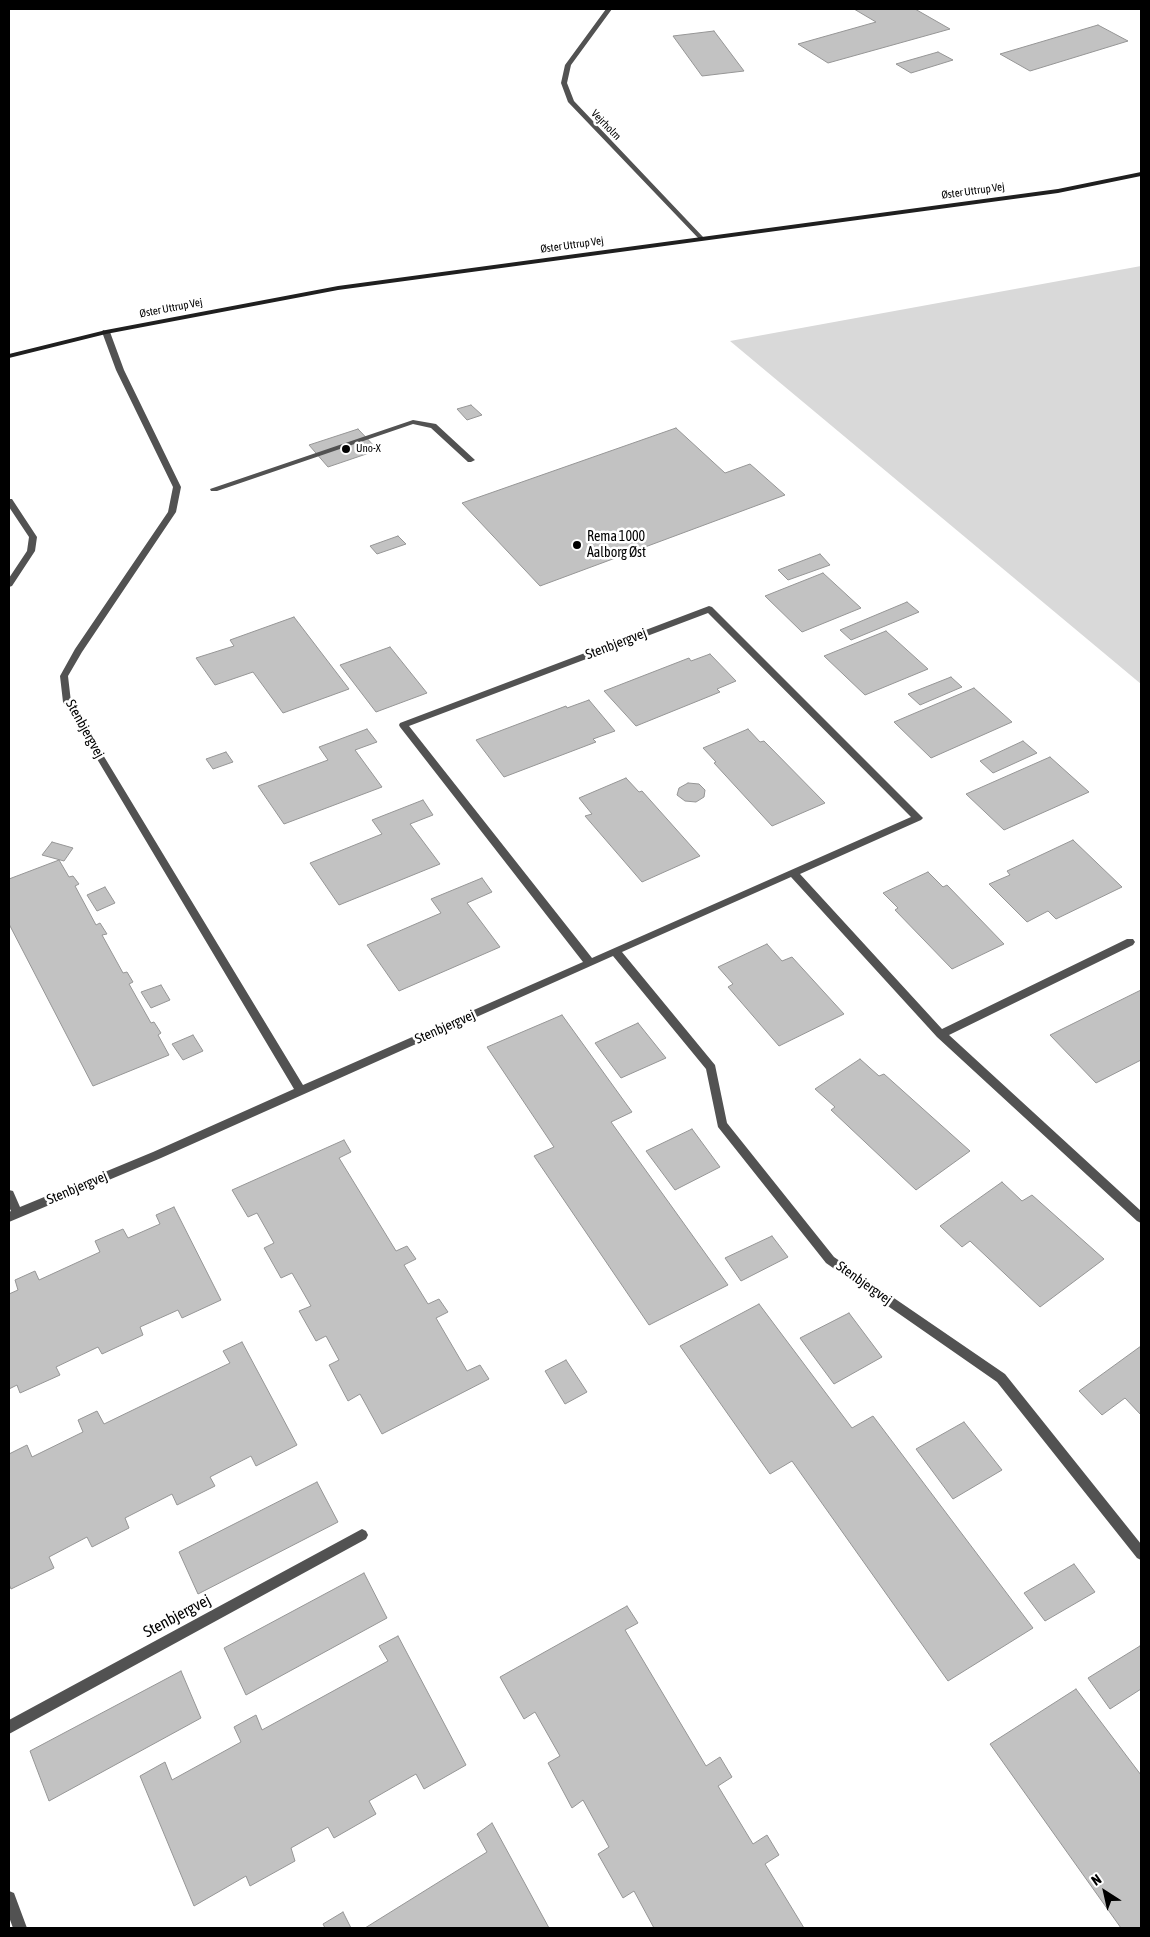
<!DOCTYPE html>
<html>
<head>
<meta charset="utf-8">
<style>
	body { margin:0 }
	#map { position:relative; width:1150px; height:1937px; overflow:hidden; background:#fff; font-family:"Asap Condensed",sans-serif }
	canvas { display:block }
	.frame { position:absolute; inset:0; border:10px solid #000; pointer-events:none }
	.north { position:absolute; left:1080px; top:1867px; width:50px; height:50px; -webkit-text-stroke:4px #fff; paint-order:stroke; rotate:325deg; font-size:14px; font-weight:700; line-height:20px; text-align:center; color:#000 }
	.north::after { content:''; display:block; margin:auto; width:18px; height:22px; background:#000; clip-path:polygon(50% 0,100% 100%,50% 72%,0 100%) }
</style>
</head>
<body>
<div id="map">
<canvas width="1150" height="1937"></canvas>
<div class="frame"></div>
<div class="north">N</div>
</div>
<script>
const ctx = document.querySelector('canvas').getContext('2d');
ctx.lineJoin = 'round';
function fillPath(path, color) {
  ctx.fillStyle = color;
  ctx.fill(path, 'evenodd');
}
function poly(rows) {
  const path = new Path2D();
  for (const r of rows) {
    path.moveTo(r[0], r[1]);
    for (let i = 2; i < r.length; i += 2) path.lineTo(r[i], r[i + 1]);
  }
  return path;
}
function stroke(path, color, width, dash) {
  ctx.strokeStyle = color;
  ctx.lineWidth = width;
  ctx.lineCap = dash ? 'butt' : 'round';
  ctx.setLineDash(dash || []);
  ctx.stroke(path);
}
function label(font, color, halo, rows, align = 'center') {
  ctx.font = font + ' "Asap Condensed",sans-serif';
  ctx.lineWidth = 5;
  ctx.setLineDash([]);
  ctx.textBaseline = 'middle';
  ctx.strokeStyle = halo;
  ctx.fillStyle = color;
  for (const [text, x, y, turn = 0] of rows) {
    ctx.save();
    ctx.translate(x, y);
    ctx.rotate((+turn || 0) * Math.PI / 180);
    ctx.textAlign = isNaN(turn) ? turn : align;
    if (halo) ctx.strokeText(text, 0, 0);
    ctx.fillText(text, 0, 0);
    ctx.restore();
  }
}
fillPath(poly([
	[1141,266,1141,684,730,341]
]), '#d9d9d9');
const building = poly([
	[854,9,915,9,950,29,828,63,798,44,876,22,854,9],
	[1098,25,1128,41,1030,71,1000,54,1098,25],
	[714,31,744,71,702,76,673,36,714,31],
	[938,52,953,60,911,73,896,64,938,52],
	[471,405,482,415,467,420,457,409,471,405],
	[676,428,725,473,750,464,785,495,540,586,462,503,676,428],
	[358,429,378,450,328,467,309,445,358,429],
	[398,536,406,544,377,554,370,546,398,536],
	[820,554,830,565,788,580,778,570,820,554],
	[823,573,861,608,802,632,765,596,823,573],
	[907,602,919,612,851,640,840,630,907,602],
	[294,617,349,689,283,713,253,672,215,685,196,658,234,646,230,640,294,617],
	[886,631,928,669,865,695,824,656,886,631],
	[390,647,427,693,376,712,340,665,390,647],
	[710,654,736,681,717,689,720,692,636,726,604,691,689,658,691,661,710,654],
	[951,677,962,687,920,705,908,694,951,677],
	[974,688,1012,722,931,758,894,722,974,688],
	[589,700,615,731,593,739,596,742,504,777,476,740,566,706,567,708,589,700],
	[367,729,377,742,355,750,382,787,284,824,258,786,328,760,319,747,367,729],
	[748,729,760,742,764,741,825,803,772,826,714,763,716,762,703,748,748,729],
	[1023,741,1037,753,993,773,980,761,1023,741],
	[226,752,233,762,213,769,206,759,226,752],
	[1050,757,1089,792,1004,830,966,794,1050,757],
	[626,778,639,792,642,791,700,856,642,882,585,816,592,814,579,798,626,778],
	[688,783,699,784,705,790,704,797,696,802,685,801,677,795,679,788,688,783],
	[423,800,433,815,410,824,440,864,339,905,310,863,382,834,372,820,423,800],
	[1073,840,1122,887,1056,919,1048,911,1027,922,989,884,1010,875,1007,871,1073,840],
	[52,842,73,848,64,861,42,855,52,842],
	[59,860,69,877,73,876,79,884,75,886,96,925,100,923,107,934,102,935,123,973,127,972,133,982,129,984,151,1023,154,1022,161,1033,158,1035,169,1055,93,1086,9,924,9,879,59,860],
	[928,872,943,887,947,885,1004,944,952,969,895,910,898,908,883,893,928,872],
	[482,878,492,892,467,903,500,947,399,991,367,945,441,913,431,899,482,878],
	[105,887,115,903,97,911,87,895,105,887],
	[767,944,782,961,792,957,844,1014,779,1046,728,987,733,984,718,967,767,944],
	[161,985,170,1000,151,1008,141,992,161,985],
	[1141,990,1141,1060,1096,1083,1050,1035,1141,990],
	[562,1015,632,1112,611,1122,728,1285,649,1325,534,1156,554,1147,487,1047,562,1015],
	[638,1023,666,1058,621,1078,595,1043,638,1023],
	[193,1035,203,1051,183,1060,172,1044,193,1035],
	[860,1059,879,1076,884,1074,970,1151,916,1190,831,1110,835,1107,815,1089,860,1059],
	[692,1129,720,1167,675,1190,646,1151,692,1129],
	[344,1140,351,1152,339,1158,396,1251,407,1246,416,1259,404,1265,428,1304,439,1299,448,1312,436,1318,467,1371,480,1365,489,1379,382,1434,360,1394,348,1401,329,1365,339,1360,326,1336,316,1341,299,1311,311,1306,292,1273,281,1278,264,1248,274,1243,257,1213,248,1217,232,1190,344,1140],
	[1002,1182,1022,1201,1032,1195,1104,1259,1040,1307,970,1241,962,1247,940,1226,1002,1182],
	[174,1207,221,1300,182,1318,178,1310,140,1327,143,1335,102,1354,98,1347,56,1367,60,1375,20,1393,17,1385,9,1389,9,1294,18,1290,15,1280,35,1271,39,1280,100,1252,95,1241,123,1229,128,1238,160,1224,156,1215,174,1207],
	[772,1236,788,1257,741,1281,725,1258,772,1236],
	[759,1304,852,1428,873,1416,1033,1628,948,1681,792,1461,770,1474,680,1346,759,1304],
	[849,1313,882,1357,834,1384,800,1338,849,1313],
	[242,1342,297,1445,256,1466,251,1456,210,1477,215,1486,177,1505,172,1494,125,1518,129,1528,92,1547,87,1537,49,1557,54,1568,11,1589,9,1584,9,1454,27,1445,32,1457,83,1432,78,1420,97,1411,104,1424,230,1363,223,1351,242,1342],
	[1141,1346,1141,1415,1125,1398,1102,1415,1079,1391,1141,1346],
	[566,1360,587,1392,565,1404,545,1371,566,1360],
	[964,1422,1002,1470,953,1499,916,1449,964,1422],
	[317,1482,338,1522,198,1594,179,1552,317,1482],
	[1074,1564,1095,1592,1045,1621,1024,1593,1074,1564],
	[364,1573,387,1618,246,1695,224,1648,364,1573],
	[627,1606,638,1623,625,1630,706,1766,720,1757,732,1777,718,1786,753,1844,767,1835,779,1855,765,1864,804,1928,654,1928,634,1891,623,1898,598,1854,609,1847,583,1800,572,1808,548,1763,560,1756,535,1712,524,1719,500,1677,627,1606],
	[398,1636,466,1765,424,1789,416,1774,369,1801,376,1814,334,1838,328,1827,291,1848,295,1861,250,1886,246,1876,194,1906,140,1776,165,1762,172,1780,241,1742,234,1727,256,1715,262,1730,388,1661,379,1646,398,1636],
	[1140,1646,1141,1648,1141,1689,1110,1709,1088,1678,1140,1646],
	[181,1671,201,1718,49,1801,30,1751,181,1671],
	[1076,1689,1141,1775,1141,1928,1121,1928,990,1744,1076,1689],
	[492,1823,549,1928,365,1928,487,1852,477,1834,492,1823],
	[343,1912,351,1928,325,1928,323,1924,343,1912]
]);
fillPath(building, '#c2c2c2');
stroke(building, '#969696', 1);
fillPath(poly([
	[413,420,436,424,475,460,471,462,468,462,431,428,413,424,217,491,211,491,210,489,413,420]
]), '#525252');
fillPath(poly([
	[606,9,612,9,571,65,567,83,574,101,704,238,704,240,700,240,568,102,561,83,565,65,606,9],
	[103,330,110,332,124,370,181,487,176,512,82,652,68,676,71,702,303,1085,583,962,400,727,399,725,400,723,709,606,712,607,923,818,921,820,800,874,942,1029,1127,939,1133,939,1135,942,1133,945,949,1035,1141,1211,1141,1223,1137,1221,937,1037,791,877,622,952,715,1065,727,1123,834,1257,1005,1374,1141,1544,1141,1560,1137,1558,997,1382,826,1263,718,1127,706,1069,613,956,161,1158,9,1222,9,1212,11,1211,9,1207,9,1190,13,1191,20,1207,153,1152,294,1089,63,702,60,676,75,649,168,512,173,487,116,370,102,332,103,330],
	[708,613,911,817,592,958,409,726,708,613],
	[9,499,12,499,37,537,35,551,12,586,9,587,9,578,27,551,29,537,9,507,9,499],
	[362,1529,366,1531,368,1535,366,1539,9,1734,9,1720,362,1529],
	[9,1891,14,1893,27,1928,13,1928,9,1917,9,1891]
]), '#525252');
fillPath(poly([
	[1141,172,1141,176,1058,193,338,290,106,334,9,358,9,354,106,330,338,286,1058,189,1141,172]
]), '#1f1f1f');
for (const [x, y, r, color] of [
	[346,449,5,"#000"],
	[577,545,5,"#000"]
]) {
  const dot = new Path2D();
  dot.arc(x, y, r, 0, 2 * Math.PI);
  ctx.fillStyle = color;
  ctx.fill(dot);
  stroke(dot, '#fff', 2);
}
label('11px', '#000', '#fff', [
	["Vejrholm",606,125,46],
	["Øster Uttrup Vej",973,191,-8],
	["Øster Uttrup Vej",572,245,-8],
	["Øster Uttrup Vej",171,308,-11]
]);
label('11px', '#000', '#fff', [
	["Uno-X",356,449]
], 'left');
label('14px', '#000', '#fff', [
	["Rema 1000",587,537],
	["Aalborg Øst",587,553]
], 'left');
label('14px', '#000', '#fff', [
	["Stenbjergvej",616,644,-21],
	["Stenbjergvej",85,729,61],
	["Stenbjergvej",445,1027,-24],
	["Stenbjergvej",77,1188,-23],
	["Stenbjergvej",864,1283,35]
]);
label('16px', '#000', '#fff', [
	["Stenbjergvej",177,1616,-28]
]);
</script>
</body>
</html>
